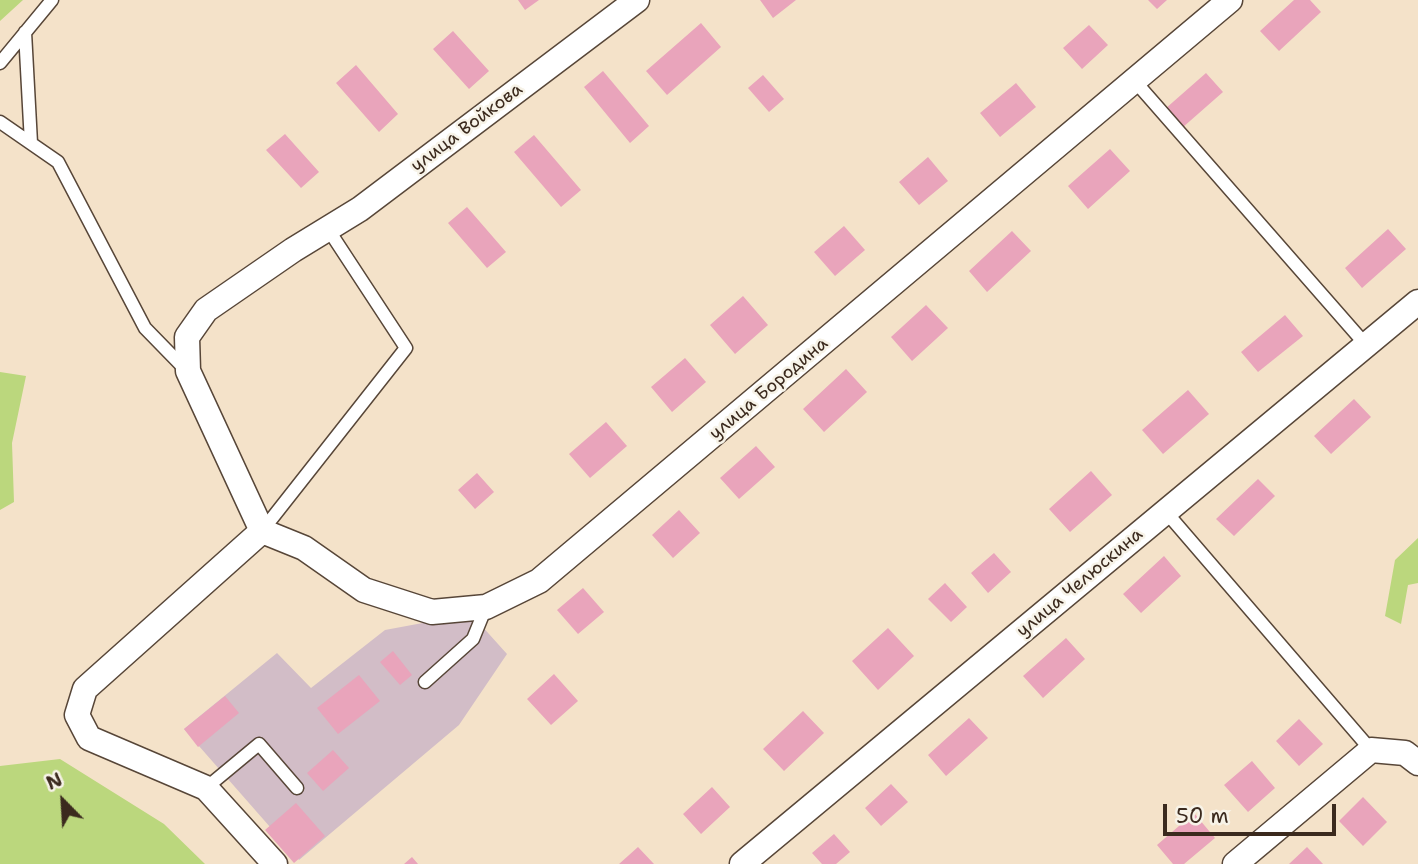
<!DOCTYPE html>
<html>
<head>
<meta charset="utf-8">
<style>
	body { margin:0 }
	#map { position:relative; width:1418px; height:864px; overflow:hidden; background:#f4e2c9; font-family:"Shantell Sans",sans-serif }
	canvas { display:block }
	.north { position:absolute; left:28px; top:766px; width:70px; height:70px; -webkit-text-stroke:5px #f7f3e8; paint-order:stroke; rotate:336deg; font-size:19px; font-weight:700; line-height:28px; text-align:center; color:#3b2a1e }
	.north::after { content:''; display:block; margin:auto; width:24px; height:32px; background:#3b2a1e; clip-path:polygon(50% 0,100% 100%,50% 72%,0 100%) }
	.scale { position:absolute; left:1163px; top:804px; width:173px; height:32px; box-sizing:border-box; border:4px solid #3b2a1e; border-top:0; padding-left:9px; font-size:21px; line-height:24px; white-space:nowrap; color:#3b2a1e; -webkit-text-stroke:5px #f7f3e8; paint-order:stroke }
</style>
</head>
<body>
<div id="map">
<canvas width="1418" height="864"></canvas>
<div class="north">N</div>
<div class="scale">50 m</div>
</div>
<script>
const ctx = document.querySelector('canvas').getContext('2d');
ctx.lineJoin = 'round';
function fillPath(path, color) {
  ctx.fillStyle = color;
  ctx.fill(path, 'evenodd');
}
function poly(rows) {
  const path = new Path2D();
  for (const r of rows) {
    path.moveTo(r[0], r[1]);
    for (let i = 2; i < r.length; i += 2) path.lineTo(r[i], r[i + 1]);
  }
  return path;
}
function stroke(path, color, width, dash) {
  ctx.strokeStyle = color;
  ctx.lineWidth = width;
  ctx.lineCap = dash ? 'butt' : 'round';
  ctx.setLineDash(dash || []);
  ctx.stroke(path);
}
function label(font, color, halo, rows, align = 'center') {
  ctx.font = font + ' "Shantell Sans",sans-serif';
  ctx.lineWidth = 5;
  ctx.setLineDash([]);
  ctx.textBaseline = 'middle';
  ctx.strokeStyle = halo;
  ctx.fillStyle = color;
  for (const [text, x, y, turn = 0] of rows) {
    ctx.save();
    ctx.translate(x, y);
    ctx.rotate((+turn || 0) * Math.PI / 180);
    ctx.textAlign = isNaN(turn) ? turn : align;
    if (halo) ctx.strokeText(text, 0, 0);
    ctx.fillText(text, 0, 0);
    ctx.restore();
  }
}
fillPath(poly([
	[471,614,507,654,459,725,299,860,184,729,277,653,311,688,385,630]
]), '#d2bdc7');
fillPath(poly([
	[0,0,23,0,0,21],
	[0,372,26,376,12,443,14,502,0,510],
	[1418,538,1418,583,1408,585,1401,624,1385,616,1395,560],
	[60,759,164,824,205,864,0,864,0,766]
]), '#bbd77d');
fillPath(poly([
	[518,0,539,0,525,10],
	[760,0,796,0,773,18],
	[1148,0,1167,0,1157,9],
	[1294,0,1310,0,1321,12,1279,51,1260,31],
	[701,23,721,47,667,95,646,71],
	[1089,25,1108,45,1082,69,1063,48],
	[453,31,489,71,469,89,433,49],
	[356,65,398,114,379,132,336,83],
	[603,71,649,126,630,143,584,87],
	[1206,73,1223,92,1182,128,1165,109],
	[763,75,784,99,769,112,748,88],
	[1016,83,1036,107,1000,137,980,113],
	[285,134,319,172,301,188,266,150],
	[534,135,581,190,561,207,514,152],
	[1110,149,1130,171,1088,209,1068,186],
	[928,157,948,181,919,205,899,182],
	[467,207,506,252,487,268,448,223],
	[844,226,865,250,835,276,814,252],
	[1388,229,1406,249,1362,288,1345,268],
	[1012,231,1031,251,987,292,969,271],
	[743,296,768,325,735,354,710,325],
	[926,305,948,328,912,361,891,337],
	[1285,315,1303,336,1258,372,1241,352],
	[685,358,706,382,672,412,651,387],
	[846,369,867,392,824,432,803,409],
	[1188,390,1209,414,1163,454,1142,430],
	[1354,399,1371,417,1331,454,1314,436],
	[606,422,627,446,590,478,569,454],
	[756,446,775,467,739,499,720,478],
	[1091,471,1112,495,1070,532,1049,509],
	[477,473,494,492,475,509,458,490],
	[1258,479,1275,496,1234,536,1216,519],
	[679,510,700,533,673,558,652,535],
	[994,553,1011,572,988,593,971,573],
	[1164,556,1181,576,1141,613,1123,594],
	[945,583,967,607,951,622,928,599],
	[583,588,604,612,578,634,557,610],
	[888,628,914,656,878,690,852,661],
	[1066,638,1085,659,1043,698,1023,676],
	[393,651,412,675,400,685,380,662],
	[554,674,578,701,551,725,527,699],
	[359,675,380,701,338,734,317,708],
	[225,696,239,713,198,747,184,729],
	[803,711,824,733,784,771,763,749],
	[969,718,988,738,946,776,928,755],
	[1299,719,1323,744,1299,766,1276,741],
	[333,750,349,768,323,791,307,773],
	[1252,761,1275,788,1248,812,1224,785],
	[891,784,908,802,881,826,865,808],
	[712,787,730,807,701,834,683,814],
	[1363,797,1387,822,1363,846,1339,821],
	[296,803,325,836,294,863,265,830],
	[1194,813,1215,838,1184,864,1173,864,1157,845],
	[834,834,850,852,836,864,822,864,812,853],
	[638,847,654,864,619,864],
	[1307,847,1323,864,1289,864],
	[412,857,418,864,404,864]
]), '#e9a4bb');
const lane = poly([
	[25,32,31,143],
	[0,63,52,0],
	[1133,79,1366,345],
	[0,122,58,162,145,328,185,369],
	[1166,512,1371,750],
	[262,531,406,348,328,229],
	[425,682,473,639,486,607],
	[206,788,259,744,297,788]
]);
const street = poly([
	[262,531,304,548,364,590,432,612,486,607,539,581,1230,0],
	[275,864,206,788,89,738,77,715,85,689,262,531,188,371,187,337,206,310,293,250,360,209,637,0],
	[742,864,1418,302],
	[1235,864,1371,750,1405,753,1418,763]
]);
stroke(lane, '#574638', 15);
stroke(street, '#574638', 27);
stroke(lane, '#fff', 12);
stroke(street, '#fff', 24);
label('18px', '#3b2a1e', '#f7f3e8', [
	["улица Войкова",467,128,-37],
	["улица Бородина",769,389,-40],
	["улица Челюскина",1080,583,-40]
]);
</script>
</body>
</html>
